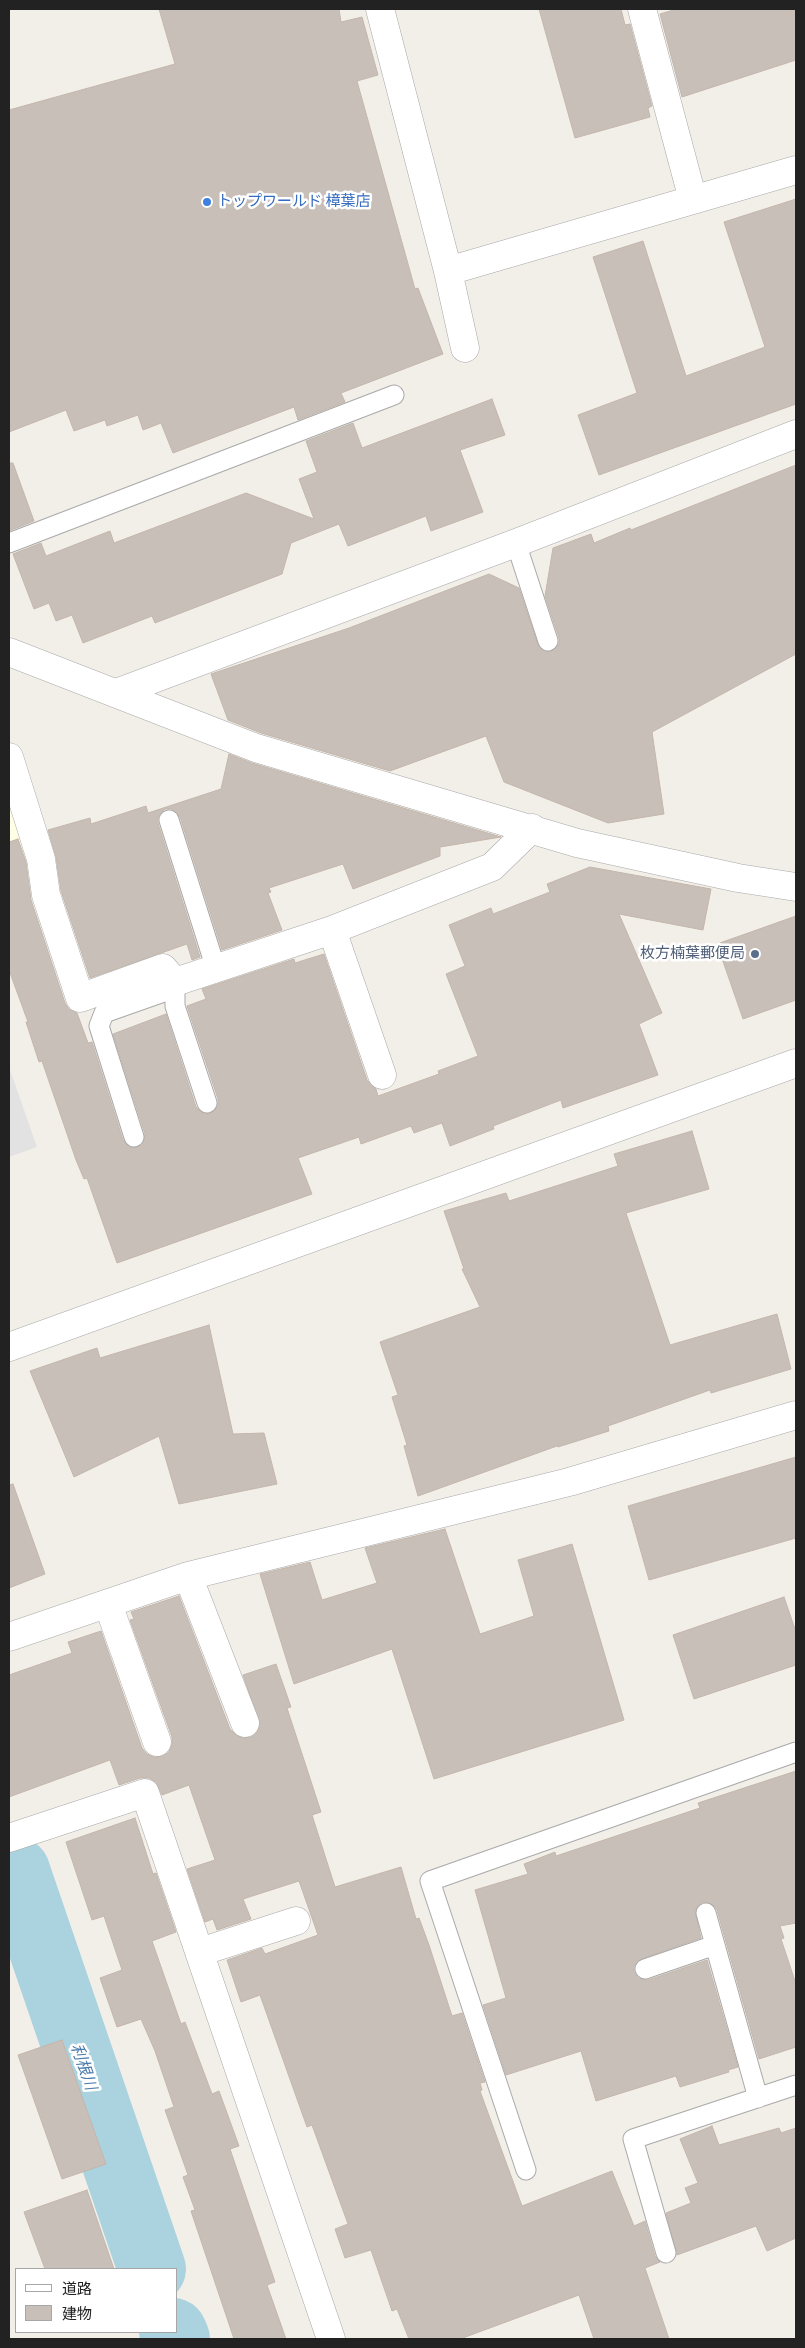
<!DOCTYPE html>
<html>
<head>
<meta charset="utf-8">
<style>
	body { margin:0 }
	#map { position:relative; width:805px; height:2348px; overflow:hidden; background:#f2efe9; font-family:"Archivo Narrow","Noto Sans JP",sans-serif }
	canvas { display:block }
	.frame { position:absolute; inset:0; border:10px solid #222; pointer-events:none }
	.legend { position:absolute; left:15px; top:2268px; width:162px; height:65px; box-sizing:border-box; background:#fff; border:1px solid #a7a7a7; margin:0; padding:6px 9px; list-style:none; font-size:15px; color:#222 }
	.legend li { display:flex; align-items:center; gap:10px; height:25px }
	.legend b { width:25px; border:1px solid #a7a7a7 }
</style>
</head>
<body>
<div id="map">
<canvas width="805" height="2348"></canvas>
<div class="frame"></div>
<ul class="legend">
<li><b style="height:6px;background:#fff"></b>道路</li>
<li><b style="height:14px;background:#c7bfb8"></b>建物</li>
</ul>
</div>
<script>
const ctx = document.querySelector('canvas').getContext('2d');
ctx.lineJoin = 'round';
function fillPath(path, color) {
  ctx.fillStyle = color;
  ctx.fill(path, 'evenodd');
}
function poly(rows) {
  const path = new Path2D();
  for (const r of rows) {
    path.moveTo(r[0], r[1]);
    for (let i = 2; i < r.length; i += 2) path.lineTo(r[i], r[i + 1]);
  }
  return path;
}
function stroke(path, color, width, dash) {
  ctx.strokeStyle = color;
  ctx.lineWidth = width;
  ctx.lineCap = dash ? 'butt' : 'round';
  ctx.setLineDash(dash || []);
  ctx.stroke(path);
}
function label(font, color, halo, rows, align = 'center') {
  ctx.font = font + ' "Archivo Narrow","Noto Sans JP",sans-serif';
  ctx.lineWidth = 5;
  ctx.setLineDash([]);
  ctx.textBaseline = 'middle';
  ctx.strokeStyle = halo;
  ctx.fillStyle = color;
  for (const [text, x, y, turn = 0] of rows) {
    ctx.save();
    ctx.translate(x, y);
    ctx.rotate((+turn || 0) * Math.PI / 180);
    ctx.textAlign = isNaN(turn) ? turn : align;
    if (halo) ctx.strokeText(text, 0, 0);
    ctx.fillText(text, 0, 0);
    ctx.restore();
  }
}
fillPath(poly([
	[9,795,38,876,9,887]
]), '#ffffe5');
fillPath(poly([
	[9,1067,37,1147,9,1157]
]), '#e2e2e2');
stroke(poly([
	[9,1874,16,1871,152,2269],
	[173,2332,176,2339]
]), '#aad3df', 68);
const building = poly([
	[159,9,339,9,341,22,362,17,378,75,357,81,415,289,418,288,443,354,341,393,345,402,298,420,294,407,173,453,161,423,143,430,138,415,107,426,105,420,74,431,66,410,9,432,9,110,175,64,159,9],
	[539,9,621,9,625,25,630,24,652,106,648,108,650,117,575,138,539,9],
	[677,9,796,9,796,60,682,97,660,14,677,9],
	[796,199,796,404,599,475,578,415,637,393,593,257,643,241,686,376,765,347,724,222,796,199],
	[492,399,505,435,460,450,483,512,431,531,426,516,348,546,339,524,291,543,282,574,155,623,152,616,83,643,72,615,56,621,49,603,34,609,13,554,41,543,46,556,110,531,114,543,246,493,314,519,299,479,317,472,306,441,353,423,362,448,492,399],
	[9,463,13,463,34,521,9,531,9,463],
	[796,465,796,654,652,732,664,814,608,823,504,782,486,736,390,771,261,733,228,720,211,674,349,628,489,574,519,588,538,645,545,652,552,651,559,644,559,638,545,596,553,548,591,534,594,543,630,528,631,530,796,465],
	[229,754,252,763,501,837,440,847,440,856,353,889,343,864,269,888,271,892,268,893,282,930,222,950,180,817,172,809,165,809,158,817,158,823,200,957,192,960,187,944,90,978,61,891,56,857,48,830,90,818,91,824,146,806,148,813,221,789,229,754],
	[18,839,26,862,31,900,65,1003,69,1009,77,1013,88,1043,92,1042,123,1140,132,1148,142,1145,145,1134,113,1034,166,1014,196,1107,204,1114,211,1113,218,1106,218,1099,187,1006,206,999,202,989,294,959,295,963,324,954,367,1080,376,1089,378,1096,439,1074,438,1071,478,1056,446,974,465,966,449,925,491,908,493,914,550,892,547,884,590,867,711,889,703,930,619,914,662,1013,639,1024,658,1075,563,1108,561,1100,493,1126,494,1129,450,1146,442,1123,414,1133,411,1126,361,1144,359,1137,298,1158,312,1194,117,1263,87,1178,84,1179,76,1160,42,1061,39,1062,26,1022,28,1022,9,970,9,842,18,839],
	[796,916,796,1000,743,1019,717,944,796,916],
	[692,1131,709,1189,626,1213,670,1345,777,1314,791,1369,711,1393,710,1390,608,1426,609,1431,558,1447,557,1446,418,1496,404,1446,407,1445,392,1397,398,1395,380,1342,480,1307,462,1269,464,1269,444,1211,506,1193,509,1201,618,1166,614,1154,692,1131],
	[209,1325,233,1434,264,1433,277,1484,179,1504,159,1436,74,1477,30,1371,97,1348,100,1358,209,1325],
	[796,1457,796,1538,649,1580,628,1506,796,1457],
	[13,1484,45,1574,9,1588,9,1485,13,1484],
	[445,1529,480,1634,534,1616,518,1560,572,1544,624,1720,434,1779,392,1649,294,1684,260,1574,310,1562,322,1600,377,1583,365,1548,445,1529],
	[179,1596,230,1729,236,1735,243,1738,251,1737,257,1732,260,1725,243,1675,276,1664,291,1707,287,1708,321,1812,312,1815,335,1887,401,1867,416,1919,419,1918,429,1945,452,2016,462,2013,485,2082,480,2083,482,2090,480,2091,522,2206,612,2171,634,2226,645,2221,655,2256,660,2262,645,2268,669,2339,594,2339,579,2295,460,2339,409,2339,397,2309,392,2311,371,2250,345,2258,335,2229,348,2224,312,2125,307,2127,260,1995,241,2002,227,1960,262,1948,265,1954,318,1935,299,1881,243,1899,251,1919,217,1930,213,1919,205,1922,187,1869,215,1860,189,1785,162,1795,156,1782,149,1778,140,1778,119,1785,110,1760,9,1797,9,1675,72,1653,68,1642,101,1631,142,1748,147,1754,155,1757,163,1756,169,1752,172,1744,172,1737,130,1620,134,1619,131,1612,179,1596],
	[784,1597,796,1632,796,1665,694,1699,673,1635,784,1597],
	[796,1771,796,1923,780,1926,784,1938,781,1939,796,1984,796,2047,759,2059,717,1910,713,1905,703,1902,698,1906,695,1911,701,1938,641,1959,634,1966,634,1972,638,1978,648,1980,707,1960,738,2067,728,2070,729,2072,680,2087,676,2076,596,2101,581,2051,506,2075,483,2005,506,1998,475,1890,528,1874,524,1864,555,1852,556,1856,700,1808,698,1803,796,1771],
	[135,1818,153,1874,156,1873,176,1932,152,1941,181,2024,185,2022,212,2094,219,2091,239,2146,230,2149,275,2282,267,2285,286,2339,234,2339,191,2211,195,2210,183,2177,188,2175,165,2110,174,2107,155,2051,141,2019,117,2027,100,1978,122,1970,104,1916,92,1920,66,1842,135,1818],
	[62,2040,106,2164,62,2179,18,2055,62,2040],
	[712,2126,719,2145,779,2128,781,2133,796,2128,796,2238,767,2251,756,2226,677,2255,666,2213,691,2203,685,2188,698,2183,680,2139,712,2126],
	[87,2190,114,2269,45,2269,24,2212,87,2190]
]);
fillPath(building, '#c7bfb8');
stroke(building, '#c4b6ab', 1);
const service = poly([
	[9,543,394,395],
	[516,543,548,641],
	[169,820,216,969],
	[175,982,175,1006,207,1103],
	[134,1137,99,1026,104,1013,175,988],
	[706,1913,758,2098],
	[645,1969,715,1945],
	[526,2170,430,1881,796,1752],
	[666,2253,633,2139,796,2085]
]);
const minor = poly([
	[380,9,448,271,465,348],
	[642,9,693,200],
	[448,271,796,170],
	[9,652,256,748,577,843,738,878,796,887],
	[116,693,516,543,796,434],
	[9,757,41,859,46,895,80,998,163,968,175,982,332,930,492,867,532,828],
	[332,930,382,1075],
	[188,1576,245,1723],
	[108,1604,157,1742],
	[9,1637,188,1576,569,1482,796,1415],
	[9,1838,145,1793,331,2339],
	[200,1952,296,1921]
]);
const tertiary = poly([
	[9,1347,796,1063]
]);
stroke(service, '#a9a9a9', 21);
stroke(minor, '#a9a9a9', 29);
stroke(tertiary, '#a9a9a9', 29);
stroke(service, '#fff', 19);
stroke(minor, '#fff', 28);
stroke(tertiary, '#fff', 28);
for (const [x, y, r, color] of [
	[207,202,5,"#3f7fe0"],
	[755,954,5,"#5c6f8a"]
]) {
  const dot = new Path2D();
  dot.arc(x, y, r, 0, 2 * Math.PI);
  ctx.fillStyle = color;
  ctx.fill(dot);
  stroke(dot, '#fff', 2);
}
label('15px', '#366cbe', '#fff', [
	["トップワールド 樟葉店",217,202]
], 'left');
label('15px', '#4e5e75', '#fff', [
	["枚方楠葉郵便局",745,954]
], 'right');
label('italic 16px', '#4a7aab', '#fff', [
	["利根川",83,2067,71]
]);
</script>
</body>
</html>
